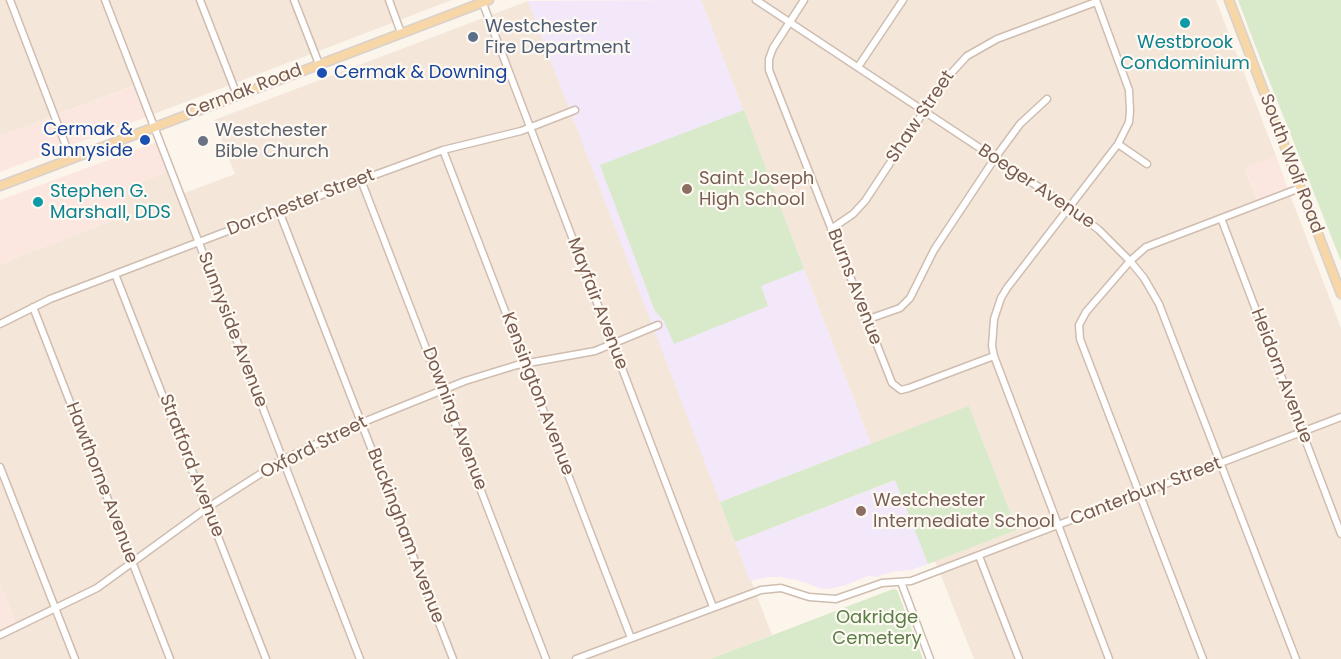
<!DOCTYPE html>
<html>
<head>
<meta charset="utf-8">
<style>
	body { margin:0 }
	canvas { display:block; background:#fcf5ec }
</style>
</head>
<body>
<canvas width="1341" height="659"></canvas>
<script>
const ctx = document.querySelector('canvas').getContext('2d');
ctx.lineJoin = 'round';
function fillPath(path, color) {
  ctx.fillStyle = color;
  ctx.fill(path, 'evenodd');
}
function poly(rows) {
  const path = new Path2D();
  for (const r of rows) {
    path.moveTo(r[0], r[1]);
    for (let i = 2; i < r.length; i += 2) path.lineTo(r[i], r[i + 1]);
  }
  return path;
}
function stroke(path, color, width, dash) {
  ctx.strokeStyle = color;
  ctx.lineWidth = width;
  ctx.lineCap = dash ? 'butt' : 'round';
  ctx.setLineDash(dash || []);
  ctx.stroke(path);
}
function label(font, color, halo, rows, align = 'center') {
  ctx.font = font + ' Poppins,sans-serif';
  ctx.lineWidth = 4.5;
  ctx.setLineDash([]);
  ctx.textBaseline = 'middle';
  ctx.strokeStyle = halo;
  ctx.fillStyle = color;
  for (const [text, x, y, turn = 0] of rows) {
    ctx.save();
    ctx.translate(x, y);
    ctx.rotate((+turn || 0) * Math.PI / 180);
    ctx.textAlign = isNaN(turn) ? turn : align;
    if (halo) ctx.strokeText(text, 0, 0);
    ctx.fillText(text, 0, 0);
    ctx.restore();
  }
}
fillPath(poly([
	[0,0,452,0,149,116,136,85,0,136],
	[701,0,1216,0,1276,156,1245,169,1259,204,1289,192,1341,328,1341,659,974,659,935,561,1017,530,969,407,871,444],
	[528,1,772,635,710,659,0,659,0,636,18,629,0,584,0,265,23,255,129,214,119,190,169,171,179,195,235,174,214,120]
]), '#f4e7da');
fillPath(poly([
	[137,85,149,116,0,172,0,136],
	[157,142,169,171,119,190,129,214,23,255,0,265,0,200],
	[1276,156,1289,192,1259,204,1245,168],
	[0,584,18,629,0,636]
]), '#fce7e0');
fillPath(poly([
	[701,0,871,444,720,502,528,1],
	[896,480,928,564,911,570,891,572,877,577,868,576,846,585,827,589,819,588,798,580,780,577,768,577,750,581,735,542]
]), '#f2e8f9');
fillPath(poly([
	[1238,0,1341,0,1341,261,1255,45],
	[744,110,804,269,761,286,768,306,674,344,664,321,655,311,600,165],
	[969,406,1017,530,928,564,895,480,735,542,720,502],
	[893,589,897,590,923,659,710,659]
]), '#d8eaca');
const minor = poly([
	[10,0,71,159],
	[105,0,360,659],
	[200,0,237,95],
	[294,0,319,64],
	[389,0,401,33],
	[756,0,1069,207,1099,230,1130,261,1144,278,1159,304,1296,659],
	[804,0,773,48,769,59,769,70,892,383,901,390,909,388,994,356],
	[1096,0,1129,90,1130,111,1129,122,1118,144,1007,288,1001,298,994,319,992,346,994,356,1109,659],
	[482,1,713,607],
	[858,67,903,0],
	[1118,144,1147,164],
	[443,150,631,638],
	[361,180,546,659],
	[279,211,453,659],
	[1221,218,1341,534],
	[831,229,853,214,865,201,944,81,967,56,997,39,1096,2],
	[115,274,266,659],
	[33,307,170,659],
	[866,320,900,308,910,298,934,250,995,158,1020,124,1047,99],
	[0,324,50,299,361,180,443,150,521,131,575,110],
	[0,467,75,659],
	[979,556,1019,659],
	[901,582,930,659],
	[0,635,97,588,207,508,282,460,361,423,465,381,517,365,595,351,658,325],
	[576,659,761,590,781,588,809,597,836,599,882,583,911,581,1341,417],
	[1203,659,1080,339,1079,325,1086,312,1130,261,1146,247,1300,188]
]);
const major = poly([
	[1229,0,1341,294],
	[0,186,489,0]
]);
stroke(minor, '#cfbdb0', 9);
stroke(major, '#d9d1cd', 11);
stroke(minor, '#fff', 6);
stroke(major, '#f7d6a7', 8);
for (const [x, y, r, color] of [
	[1185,23,6,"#0f9aa8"],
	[473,37,6,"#5c6f8a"],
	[322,73,6,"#1a4fb4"],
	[145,140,6,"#1a4fb4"],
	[203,141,6,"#6b7280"],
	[687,189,6,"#8d6e63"],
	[38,202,6,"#0f9aa8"],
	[861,511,6,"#8d6e63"]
]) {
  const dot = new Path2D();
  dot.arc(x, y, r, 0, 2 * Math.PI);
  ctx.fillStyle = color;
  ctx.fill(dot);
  stroke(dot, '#fef9f2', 2);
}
label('18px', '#4e5e75', '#fef9f2', [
	["Westchester",485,27],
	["Fire Department",485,48]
], 'left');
label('18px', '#0d838f', '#fef9f2', [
	["Westbrook",1185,43],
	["Condominium",1185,64],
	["Stephen G.",50,192,"left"],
	["Marshall, DDS",50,213,"left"]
]);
label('18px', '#164399', '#fef9f2', [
	["Cermak & Downing",334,73],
	["Cermak &",133,130,"right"],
	["Sunnyside",133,151,"right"]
], 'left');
label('18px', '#785b4e', '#fef9f2', [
	["Cermak Road",244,92,-21],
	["Shaw Street",921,117,-56],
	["South Wolf Road",1291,164,69],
	["Boeger Avenue",1036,187,34],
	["Dorchester Street",301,203,-21],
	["Burns Avenue",854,287,69],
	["Mayfair Avenue",597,304,69],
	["Sunnyside Avenue",232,330,69],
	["Heidorn Avenue",1281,376,69],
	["Kensington Avenue",537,394,69],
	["Downing Avenue",454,419,69],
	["Oxford Street",314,448,-27],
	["Stratford Avenue",191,466,69],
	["Hawthorne Avenue",101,483,69],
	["Canterbury Street",1146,492,-21],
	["Buckingham Avenue",405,536,69]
]);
label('18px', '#5b616d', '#fef9f2', [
	["Westchester",215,131],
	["Bible Church",215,152]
], 'left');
label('18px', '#785e54', '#fef9f2', [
	["Saint Joseph",699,179],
	["High School",699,200],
	["Westchester",873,501],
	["Intermediate School",873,522]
], 'left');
label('18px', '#597d46', '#fef9f2', [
	["Oakridge",877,618],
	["Cemetery",877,639]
]);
</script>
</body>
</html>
